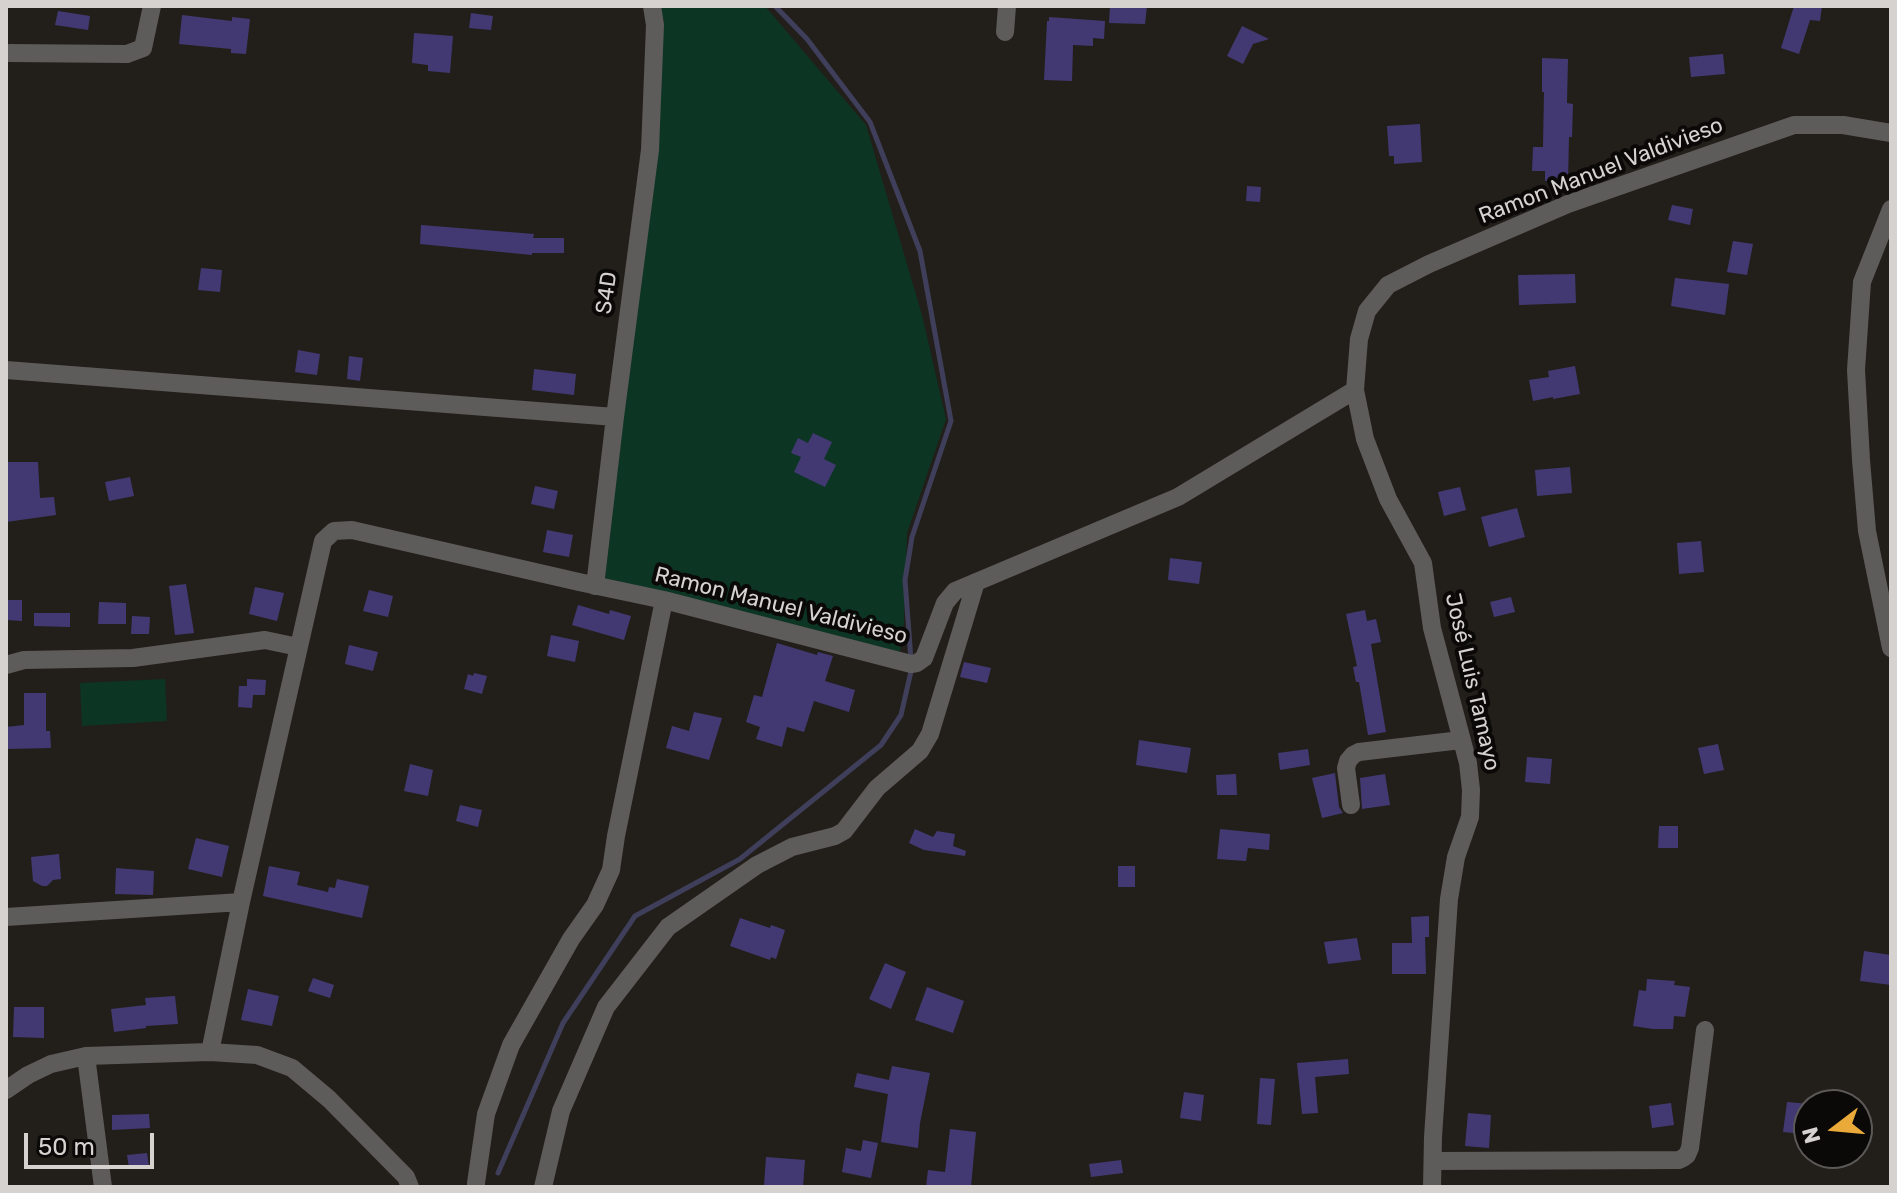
<!DOCTYPE html>
<html>
<head>
<meta charset="utf-8">
<style>
	body { margin:0 }
	#map { position:relative; width:1897px; height:1193px; overflow:hidden; background:#221f1a; font-family:Rubik,sans-serif }
	canvas { display:block }
	.frame { position:absolute; inset:0; border:8px solid #d5d2cf; pointer-events:none }
	.north { position:absolute; left:1793px; top:1089px; width:80px; height:80px; box-sizing:border-box; background:#0a0907; border:2px solid #5b5957; border-radius:50%; rotate:254deg; font-size:22px; font-weight:700; line-height:32px; text-align:center; color:#d5d2cf }
	.north::after { content:''; display:block; margin:auto; width:28px; height:36px; background:#eaaa39; clip-path:polygon(50% 0,100% 100%,50% 72%,0 100%) }
	.scale { position:absolute; left:24px; top:1133px; width:130px; height:36px; box-sizing:border-box; border:4px solid #d5d2cf; border-top:0; padding-left:10px; font-size:24px; line-height:28px; white-space:nowrap; color:#d5d2cf; -webkit-text-stroke:6px #0a0907; paint-order:stroke }
</style>
</head>
<body>
<div id="map">
<canvas width="1897" height="1193"></canvas>
<div class="frame"></div>
<div class="north">N</div>
<div class="scale">50 m</div>
</div>
<script>
const ctx = document.querySelector('canvas').getContext('2d');
ctx.lineJoin = 'round';
function fillPath(path, color) {
  ctx.fillStyle = color;
  ctx.fill(path, 'evenodd');
}
function poly(rows) {
  const path = new Path2D();
  for (const r of rows) {
    path.moveTo(r[0], r[1]);
    for (let i = 2; i < r.length; i += 2) path.lineTo(r[i], r[i + 1]);
  }
  return path;
}
function stroke(path, color, width, dash) {
  ctx.strokeStyle = color;
  ctx.lineWidth = width;
  ctx.lineCap = dash ? 'butt' : 'round';
  ctx.setLineDash(dash || []);
  ctx.stroke(path);
}
function label(font, color, halo, rows, align = 'center') {
  ctx.font = font + ' Rubik,sans-serif';
  ctx.lineWidth = 8;
  ctx.setLineDash([]);
  ctx.textBaseline = 'middle';
  ctx.strokeStyle = halo;
  ctx.fillStyle = color;
  for (const [text, x, y, turn = 0] of rows) {
    ctx.save();
    ctx.translate(x, y);
    ctx.rotate((+turn || 0) * Math.PI / 180);
    ctx.textAlign = isNaN(turn) ? turn : align;
    if (halo) ctx.strokeText(text, 0, 0);
    ctx.fillText(text, 0, 0);
    ctx.restore();
  }
}
fillPath(poly([
	[658,6,765,6,866,125,922,315,946,419,907,533,904,621,900,652,605,579,664,20],
	[165,679,167,721,82,726,80,683]
]), '#0d3524');
stroke(poly([
	[775,6,807,39,870,122,920,251,951,421,912,537,905,580,911,660],
	[498,1173,563,1023,635,916,740,859,881,745,901,715,912,667]
]), '#403f5b', 5);
fillPath(poly([
	[1110,6,1147,6,1145,24,1109,23],
	[1794,6,1822,6,1820,21,1810,20,1799,54,1781,48],
	[58,11,90,16,88,30,55,25],
	[471,13,493,16,491,30,469,28],
	[182,15,232,21,232,17,250,19,246,54,231,53,231,49,179,44],
	[1049,17,1105,21,1104,39,1093,38,1093,46,1073,45,1072,81,1044,80,1047,21,1049,21],
	[1242,26,1269,39,1253,44,1243,64,1227,56],
	[414,33,453,36,450,73,428,71,428,65,412,63],
	[1723,54,1725,74,1691,77,1689,57],
	[1542,58,1568,59,1567,103,1573,104,1572,137,1569,137,1568,181,1545,181,1545,171,1532,171,1533,147,1543,147,1544,92,1542,92],
	[1420,124,1422,162,1394,164,1394,156,1389,156,1387,126],
	[1247,186,1261,187,1260,202,1246,201],
	[1672,205,1693,209,1690,225,1668,220],
	[421,225,534,234,533,238,564,238,564,253,532,253,532,255,420,244],
	[1733,241,1753,244,1747,275,1727,272],
	[201,268,222,270,220,292,198,290],
	[1575,274,1576,303,1519,305,1518,275],
	[1675,278,1729,284,1725,315,1671,306],
	[298,350,320,354,317,375,295,372],
	[349,356,363,358,360,381,347,379],
	[1575,366,1580,394,1553,399,1553,397,1533,401,1529,380,1549,377,1548,371],
	[534,369,576,374,574,395,532,390],
	[813,433,832,442,824,459,836,465,825,487,794,472,801,457,791,453,798,438,808,443],
	[6,462,38,462,40,498,54,497,56,515,6,522],
	[1570,467,1572,493,1537,496,1535,470],
	[130,477,134,496,109,501,105,482],
	[535,486,558,491,554,509,531,504],
	[1460,487,1466,510,1444,516,1438,492],
	[1517,508,1525,537,1489,547,1481,517],
	[547,530,573,535,569,557,543,552],
	[1701,541,1704,572,1679,574,1677,543],
	[1170,558,1202,562,1199,584,1168,580],
	[186,584,194,633,175,635,169,586],
	[255,587,284,593,277,621,249,614],
	[369,590,393,596,388,617,363,611],
	[1511,597,1515,612,1494,617,1490,602],
	[6,600,22,600,22,621,6,620],
	[99,602,126,603,126,624,98,624],
	[578,605,609,614,610,610,631,616,624,640,572,625],
	[1365,610,1367,621,1376,619,1381,642,1371,644,1386,732,1368,735,1359,682,1356,682,1353,667,1357,666,1346,614],
	[34,613,70,613,70,627,34,626],
	[132,616,150,617,149,634,131,634],
	[551,635,579,641,575,662,547,656],
	[777,643,817,655,818,652,833,656,825,681,855,690,849,712,814,701,804,732,787,727,782,747,756,739,760,727,746,722,754,695,762,697],
	[349,645,378,652,373,671,345,664],
	[964,662,991,668,987,683,960,677],
	[474,673,487,676,482,694,464,689,468,674,473,676],
	[247,679,266,680,265,695,253,695,252,708,238,707,239,686,247,686],
	[24,693,46,693,46,731,50,731,51,748,6,749,6,727,24,725],
	[694,712,722,718,709,760,666,748,672,726,689,731],
	[1139,740,1191,748,1187,773,1136,765],
	[1718,744,1724,770,1704,774,1698,748],
	[1308,749,1310,765,1280,770,1278,753],
	[1527,757,1552,759,1550,784,1525,782],
	[410,764,433,770,428,796,404,791],
	[1335,773,1339,807,1343,813,1322,818,1312,778],
	[1236,774,1237,795,1217,795,1216,775],
	[1385,774,1390,805,1362,809,1360,778],
	[460,805,482,810,478,827,456,821],
	[1659,826,1678,826,1678,848,1658,848],
	[915,829,933,837,937,831,955,834,953,846,966,851,965,856,924,850,909,843],
	[1220,829,1270,834,1269,850,1248,848,1246,861,1217,859],
	[196,838,229,846,222,877,188,869],
	[59,854,61,879,53,880,47,886,42,886,33,881,31,857],
	[269,866,300,872,297,885,328,892,329,887,335,888,337,879,369,886,362,918,263,896],
	[1118,866,1135,866,1135,887,1118,887],
	[116,868,154,871,153,895,115,894],
	[1429,916,1429,937,1425,937,1426,974,1392,974,1392,943,1412,943,1411,917],
	[740,918,770,928,771,925,785,930,776,959,771,957,770,960,730,946],
	[1357,938,1361,960,1328,964,1324,942],
	[1864,951,1891,955,1891,985,1860,981],
	[885,963,906,972,891,1009,869,999],
	[313,978,334,985,330,998,308,991],
	[1647,979,1675,981,1674,985,1690,987,1685,1017,1674,1016,1673,1029,1653,1029,1633,1026,1639,990,1646,991],
	[927,987,964,1001,953,1033,915,1020],
	[248,989,279,996,272,1026,241,1020],
	[175,996,178,1024,146,1026,146,1028,114,1032,111,1009,146,1005,145,998],
	[14,1007,44,1007,44,1038,13,1037],
	[1348,1059,1349,1074,1315,1077,1318,1113,1302,1114,1297,1063],
	[892,1066,930,1073,920,1123,918,1148,881,1142,888,1094,854,1087,857,1073,889,1080],
	[1260,1078,1275,1079,1271,1125,1257,1124],
	[1184,1092,1204,1095,1201,1121,1180,1118],
	[1787,1102,1809,1104,1805,1134,1783,1132],
	[1671,1103,1674,1125,1652,1128,1649,1106],
	[1468,1113,1491,1115,1489,1148,1465,1146],
	[149,1114,150,1128,112,1130,112,1115],
	[950,1129,976,1132,971,1187,926,1187,928,1170,945,1172],
	[863,1140,878,1143,871,1178,842,1172,846,1148,861,1151],
	[147,1153,149,1166,129,1168,127,1155],
	[766,1157,805,1160,803,1187,764,1185],
	[1121,1160,1123,1173,1091,1177,1089,1164]
]), '#433972');
stroke(poly([
	[1005,32,1007,6],
	[9,53,127,54,143,48,152,6],
	[1891,209,1862,282,1856,370,1861,460,1867,531,1891,648],
	[6,370,615,417],
	[1355,390,1365,439,1388,499,1423,563,1432,628,1468,763,1471,790,1470,817,1456,857,1449,899,1433,1137,1432,1187],
	[595,586,615,417,650,150,655,25,652,6],
	[6,665,24,660,133,658,265,640,298,647],
	[1351,805,1346,768,1348,761,1353,755,1359,752,1461,740],
	[6,917,241,902],
	[210,1052,241,902,323,541,334,531,352,530,579,582,664,600,911,664,917,663,924,658,945,603,955,591,1178,497,1355,390,1359,339,1367,311,1388,285,1429,264,1568,204,1794,125,1843,125,1891,133],
	[86,1056,103,1187],
	[6,1090,28,1075,51,1064,86,1056,210,1052,257,1055,292,1068,329,1099,406,1177,410,1187],
	[1433,1161,1679,1160,1683,1158,1687,1155,1690,1148,1705,1030],
	[476,1187,476,1183,486,1114,511,1045,571,939,595,905,611,870,616,836,664,600],
	[543,1187,561,1111,606,1007,668,927,757,865,792,847,835,836,844,831,877,788,920,751,930,734,976,582]
]), '#5e5b5b', 18);
label('22px', '#d5d2cf', '#0a0907', [
	["Ramon Manuel Valdivieso",1601,171,-21],
	["S4D",607,293,-82],
	["Ramon Manuel Valdivieso",781,606,14],
	["José Luis Tamayo",1472,682,77]
]);
</script>
</body>
</html>
